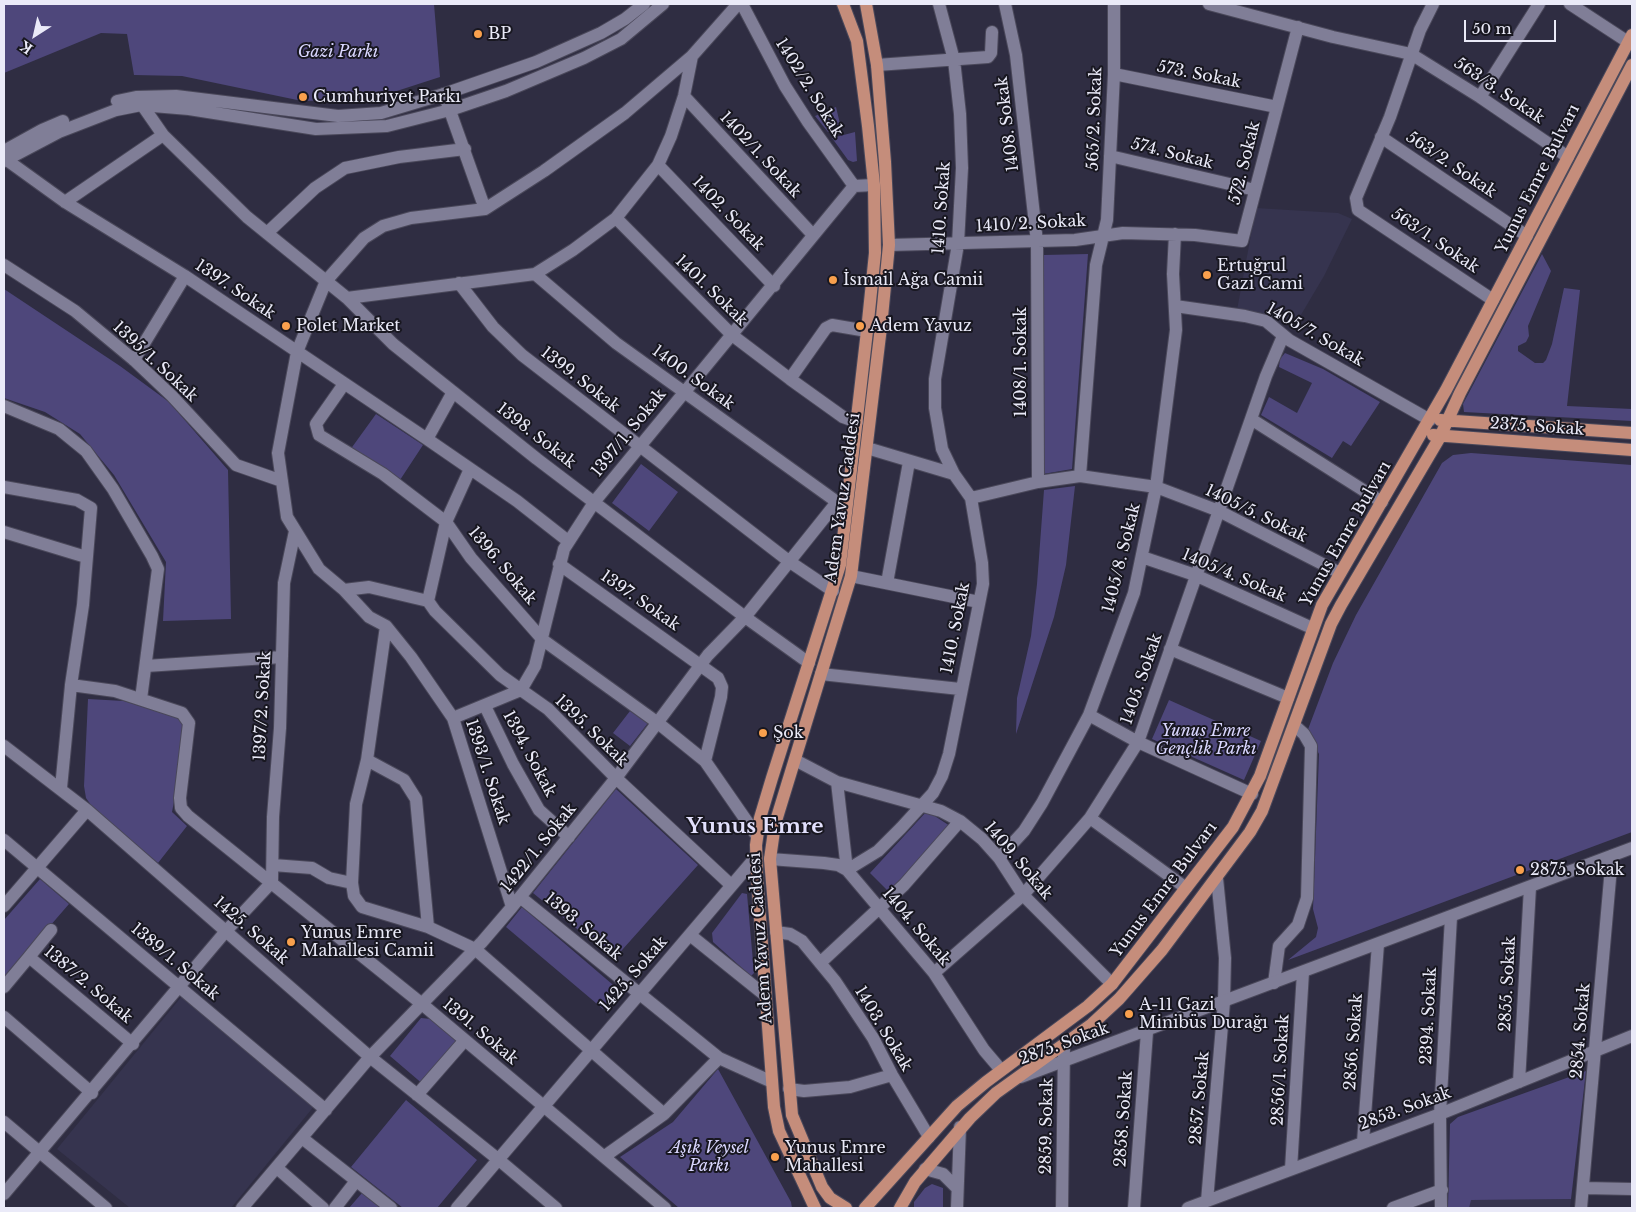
<!DOCTYPE html>
<meta charset="utf-8">
<style>
body{margin:0}
#map{position:relative;width:1636px;height:1212px;overflow:hidden;background:#2f2d42;font-family:"Libre Baskerville",serif}
canvas{display:block}
.frame{position:absolute;inset:0;border:5px solid #eaeaf8;pointer-events:none}
.north{position:absolute;left:10px;top:10px;width:50px;height:50px;-webkit-text-stroke:4px #181720;paint-order:stroke;rotate:215deg;font-size:14px;font-weight:700;line-height:20px;text-align:center;color:#eaeaf8}
.north::after{content:'';display:block;margin:auto;width:18px;height:22px;background:#eaeaf8;clip-path:polygon(50% 0,100% 100%,50% 72%,0 100%)}
.scale{position:absolute;left:1464px;top:20px;width:92px;height:22px;box-sizing:border-box;border:2px solid #eaeaf8;border-top:0;padding-left:6px;font-size:15px;line-height:18px;white-space:nowrap;color:#eaeaf8;-webkit-text-stroke:4px #181720;paint-order:stroke}
</style>
<div id="map">
<canvas width="1636" height="1212"></canvas>
<div class="frame"></div>
<div class="north">K</div>
<div class="scale">50 m</div>
</div>
<script>
const c = document.querySelector('canvas').getContext('2d');
c.lineJoin = 'round';
function fill(path, color) {
  c.fillStyle = color;
  c.fill(path, 'evenodd');
}
function shape(rows) {
  const path = new Path2D();
  for (const r of rows) {
    path.moveTo(r[0], r[1]);
    for (let i = 2; i < r.length; i += 2) path.lineTo(r[i], r[i + 1]);
  }
  return path;
}
function trace(path, color, width, dash) {
  c.strokeStyle = color;
  c.lineWidth = width;
  c.lineCap = dash ? 'butt' : 'round';
  c.setLineDash(dash || []);
  c.stroke(path);
}
function label(font, color, halo, rows, align = 'center') {
  c.font = font + ' "Libre Baskerville",serif';
  c.lineWidth = 4;
  c.setLineDash([]);
  c.textBaseline = 'middle';
  c.strokeStyle = halo;
  c.fillStyle = color;
  for (const [text, x, y, turn = 0] of rows) {
    c.save();
    c.translate(x, y);
    c.rotate((+turn || 0) * Math.PI / 180);
    c.textAlign = isNaN(turn) ? turn : align;
    if (halo) c.strokeText(text, 0, 0);
    c.fillText(text, 0, 0);
    c.restore();
  }
}
fill(shape([
 [1256,208,1338,213,1352,219,1324,276,1295,325,1281,318,1237,310],
 [182,996,315,1105,231,1208,130,1208,57,1149],
 [1571,1199,1570,1208,1448,1208,1448,1200]
]), '#36344f');
fill(shape([
 [4,4,434,4,440,77,372,99,302,101,182,76,134,75,127,34,101,33,4,73],
 [836,107,841,128,828,132,815,116],
 [855,132,857,161,853,162,848,160,832,138],
 [1088,254,1072,469,1043,474,1044,255],
 [1542,254,1551,271,1528,326,1529,336,1526,342,1518,346,1518,351,1535,363,1543,363,1546,360,1552,344,1564,288,1580,290,1567,406,1632,409,1632,421,1464,412,1463,404],
 [4,289,120,366,169,402,228,470,231,619,163,621,166,562,114,475,80,434,45,412,4,398],
 [1285,353,1323,369,1380,402,1351,446,1343,441,1332,458,1261,415,1269,397,1297,413,1312,383,1279,367,1280,359],
 [376,414,423,445,398,483,350,450],
 [1471,453,1632,465,1632,832,1288,960,1316,937,1318,928,1313,909,1319,754,1307,732,1333,663,1356,615,1442,463,1453,455],
 [641,464,678,492,649,531,612,503],
 [1075,486,1066,565,1054,617,1016,734,1017,698,1031,636,1037,584,1044,490],
 [88,699,124,701,184,720,182,759,172,812,187,826,158,863,93,808,86,798,84,786],
 [1169,700,1261,741,1244,780,1152,739],
 [630,711,648,723,630,746,613,733],
 [616,789,698,865,614,959,533,893],
 [927,811,950,826,889,892,870,873],
 [40,879,69,904,4,979,4,920],
 [742,893,747,894,754,973,751,976,713,942,712,933],
 [522,907,619,990,603,1009,506,927],
 [421,1018,431,1019,460,1043,424,1085,390,1056],
 [718,1069,791,1202,792,1208,679,1208,620,1157,673,1122],
 [1586,1071,1571,1199,1471,1200,1469,1208,1448,1208,1450,1124,1458,1117],
 [406,1100,477,1160,437,1208,403,1208,351,1167],
 [932,1184,943,1188,943,1208,914,1208,914,1202,925,1188],
 [362,1193,381,1208,349,1208]
]), '#4e477b');
const street = shape([
 [742,4,785,86,808,122,854,186],
 [1005,4,1016,55,1037,242,1038,482],
 [1209,4,1333,37,1411,54,1480,97,1568,157],
 [1433,4,1420,30,1390,117,1356,198,1358,210,1493,300],
 [1570,4,1628,42],
 [877,65,988,57,991,53,992,32],
 [1114,74,1277,107],
 [444,94,485,209],
 [684,96,813,235],
 [1480,97,1539,4],
 [138,99,163,135,247,217,347,298,535,274,573,250,616,218,658,165,671,136,684,96,692,56,738,4],
 [1381,137,1527,236],
 [1110,156,1255,190],
 [4,158,65,202,185,276,427,439,517,501,568,541],
 [658,165,774,286],
 [65,202,163,135],
 [616,218,732,335,790,379],
 [267,233,315,188,345,168,399,157,465,149],
 [889,245,1075,240,1123,233,1195,235,1242,241,1298,27],
 [4,265,75,311,134,360,172,396,236,465,282,481],
 [535,274,616,343,837,502],
 [459,283,493,327,522,355,790,562,833,591],
 [347,298,393,344,537,459,745,617,809,663],
 [1175,306,1245,316,1266,321,1289,340,1430,420],
 [134,360,185,276],
 [344,384,316,424,319,435,383,474,446,522,471,558,543,640,658,723,705,761],
 [4,406,59,429,86,451,113,489,152,556,158,569,141,699],
 [1251,419,1382,502],
 [857,422,843,417,790,379,826,328,832,325,867,331],
 [427,439,453,392],
 [867,448,954,474],
 [1080,476,1096,265,1107,220,1114,74,1114,4],
 [4,487,77,500,91,508,83,605,71,685,61,788],
 [971,498,1038,482,1080,476,1156,487,1219,511,1340,573],
 [4,532,86,557],
 [1142,557,1195,575,1312,628],
 [559,564,718,678,722,687,721,697,705,761,757,836],
 [851,576,979,602],
 [887,583,909,462],
 [344,590,369,587,428,601,446,522,470,469],
 [428,601,435,611,500,675,548,709,616,778,731,885],
 [386,626,367,760,356,804,352,883,354,896,362,907,428,927,475,949,664,1114],
 [1170,649,1288,698],
 [146,666,282,657],
 [821,674,960,689],
 [71,685,115,691,182,713,189,723,180,798,181,808,188,816,422,1004,665,1208],
 [485,706,513,764,539,810,569,837],
 [1089,715,1138,742,1252,794],
 [453,718,521,690,535,666,564,549,595,501,854,186,874,185],
 [4,746,87,810,370,1057,499,1160,556,1208],
 [367,760,404,780,416,799,428,927],
 [795,760,837,782,941,811,960,821,982,839,999,858,1023,895,1112,984],
 [837,782,847,870,878,851,901,828,933,793,942,776,949,754,983,584,982,563,971,498,954,474,942,449,935,408,935,379,958,244,962,168,960,114,954,60,939,4],
 [1090,818,1186,888],
 [4,840,326,1110],
 [999,858,1024,831,1042,803,1089,715,1134,593,1156,487,1176,330,1173,274,1175,234],
 [770,859,824,863,838,865,847,870,934,973,984,1050,1001,1070],
 [273,865,312,868,329,878,352,883],
 [272,882,273,817,280,728,284,583,295,531],
 [520,897,719,1058,770,1081],
 [4,906,87,810],
 [512,907,453,718,411,657,386,626,369,617,344,590,319,569,287,517,278,453,297,352,326,281,364,238,383,226,411,218,485,209,544,171,625,113,692,56],
 [776,932,790,934,802,941,835,981,873,1038,892,1075,929,1137],
 [690,935,766,996],
 [29,957,51,930],
 [820,963,904,885,960,821],
 [934,973,1023,895,1090,818,1138,742,1266,376,1283,336],
 [1274,983,1279,946,1298,925,1307,898,1311,746,1304,734,1295,726],
 [4,987,29,957,133,1044],
 [4,1017,92,1093],
 [1519,1082,1530,887],
 [789,1089,804,1091,850,1087,892,1075],
 [417,1095,465,1040],
 [4,1122,106,1208],
 [302,1138,391,1208],
 [1363,1142,1378,944],
 [605,1156,664,1114,719,1058],
 [277,1168,323,1208],
 [925,1169,943,1174,957,1188],
 [1291,1169,1303,972],
 [1584,1188,1632,1189],
 [4,1194,226,931,272,882],
 [1207,1201,1224,1002,1225,958,1217,878],
 [242,1208,370,1057,482,942,512,907,616,778,708,655,745,617,837,502],
 [335,1208,356,1181],
 [457,1208,756,857],
 [957,1208,960,1127],
 [1062,1208,1064,1045],
 [1188,1208,1440,1114,1632,1036],
 [1393,1208,1442,1190],
 [1441,1208,1440,1114,1451,917],
 [1581,1208,1612,856]
]);
const secondary = shape([
 [117,101,136,97,176,96,338,116,381,113,444,94,536,62,601,33,625,19,644,4],
 [4,151,42,130,63,121],
 [4,161,59,132,116,110,141,105,189,109,316,129,387,126,450,110,506,91,584,58,621,39,663,4],
 [1021,1077,1632,848],
 [1134,1208,1147,1032]
]);
const primary = shape([
 [1440,420,1632,433],
 [1433,435,1632,450],
 [815,1208,779,1131,774,1107,757,877,756,845,760,818,772,778,840,565,867,331,875,253,874,185,868,126,857,41,843,4],
 [846,1208,830,1198,822,1187,792,1115,770,859,775,824,851,576,881,327,889,245,885,162,877,65,866,4],
 [865,1208,957,1106,986,1082,1088,1006,1112,984,1233,827,1260,776,1322,605,1446,390,1632,35],
 [900,1208,915,1182,970,1118,996,1093,1092,1024,1119,999,1162,950,1250,832,1262,811,1331,624,1341,605,1440,437,1460,393,1632,65]
]);
trace(street, '#4a485a', 14);
trace(secondary, '#4a485a', 14);
trace(primary, '#4a485a', 14);
trace(street, '#807e97', 12);
trace(secondary, '#807e97', 12);
trace(primary, '#c58d7b', 12);
for (const [x, y, r, color] of [
 [478,34,5,"#f9a04d"],
 [303,97,5,"#f9a04d"],
 [1207,275,5,"#f9a04d"],
 [833,280,5,"#f9a04d"],
 [286,326,5,"#f9a04d"],
 [860,326,5,"#f9a04d"],
 [763,733,5,"#f9a04d"],
 [1520,870,5,"#f9a04d"],
 [291,942,5,"#f9a04d"],
 [1129,1014,5,"#f9a04d"],
 [775,1157,5,"#f9a04d"]
]) {
  const dot = new Path2D();
  dot.arc(x, y, r, 0, 2 * Math.PI);
  c.fillStyle = color;
  c.fill(dot);
  trace(dot, '#181720', 2);
}
label('16px', '#eaeaf8', '#181720', [
 ["BP",488,34],
 ["Cumhuriyet Parkı",313,97],
 ["Ertuğrul",1217,266],
 ["Gazi Cami",1217,284],
 ["İsmail Ağa Camii",843,280],
 ["Polet Market",296,326],
 ["Adem Yavuz",870,326],
 ["Şok",773,733],
 ["2875. Sokak",1530,870],
 ["Yunus Emre",301,933],
 ["Mahallesi Camii",301,951],
 ["A-11 Gazi",1139,1005],
 ["Minibüs Durağı",1139,1023],
 ["Yunus Emre",785,1148],
 ["Mahallesi",785,1166]
], 'left');
label('italic 16px', '#dad7ff', '#181720', [
 ["Gazi Parkı",338,52],
 ["Yunus Emre",1206,731],
 ["Gençlik Parkı",1206,749],
 ["Aşık Veysel",709,1148],
 ["Parkı",709,1166]
]);
label('16px', '#eaeaf8', '#181720', [
 ["573. Sokak",1199,75,11],
 ["1402/2. Sokak",809,88,58],
 ["563/3. Sokak",1499,91,34],
 ["565/2. Sokak",1095,119,-88],
 ["1408. Sokak",1008,124,-97],
 ["574. Sokak",1172,154,14],
 ["1402/1. Sokak",760,155,47],
 ["572. Sokak",1245,163,-76],
 ["563/2. Sokak",1451,165,34],
 ["Yunus Emre Bulvarı",1538,179,-63],
 ["1410. Sokak",942,208,-86],
 ["1402. Sokak",728,214,46],
 ["1410/2. Sokak",1031,224,-3],
 ["563/1. Sokak",1435,241,34],
 ["1397. Sokak",235,290,34],
 ["1401. Sokak",711,291,44],
 ["1405/7. Sokak",1315,335,30],
 ["1395/1. Sokak",155,362,43],
 ["1408/1. Sokak",1021,362,-90],
 ["1400. Sokak",693,378,36],
 ["1399. Sokak",580,380,38],
 ["2375. Sokak",1537,427,4],
 ["1397/1. Sokak",629,433,-51],
 ["1398. Sokak",536,436,38],
 ["Adem Yavuz Caddesi",843,498,-82],
 ["1405/5. Sokak",1256,514,26],
 ["Yunus Emre Bulvarı",1346,534,-60],
 ["1405/8. Sokak",1122,558,-76],
 ["1396. Sokak",502,566,50],
 ["1405/4. Sokak",1234,576,23],
 ["1397. Sokak",640,601,35],
 ["1410. Sokak",956,628,-79],
 ["1405. Sokak",1142,679,-71],
 ["1397/2. Sokak",263,706,-87],
 ["1395. Sokak",591,731,44],
 ["1394. Sokak",529,754,62],
 ["1393/1. Sokak",487,772,72],
 ["1422/1. Sokak",539,848,-51],
 ["1409. Sokak",1018,861,50],
 ["Yunus Emre Bulvarı",1164,890,-53],
 ["1393. Sokak",583,927,40],
 ["1404. Sokak",916,927,50],
 ["1425. Sokak",251,931,41],
 ["Adem Yavuz Caddesi",761,938,-94],
 ["1389/1. Sokak",175,962,40],
 ["1425. Sokak",634,974,-49],
 ["2855. Sokak",1508,984,-87],
 ["1387/2. Sokak",88,985,40],
 ["2394. Sokak",1429,1016,-87],
 ["1403. Sokak",883,1029,59],
 ["2854. Sokak",1581,1031,-85],
 ["1391. Sokak",480,1032,40],
 ["2856. Sokak",1354,1042,-86],
 ["2875. Sokak",1064,1044,-20],
 ["2856/1. Sokak",1281,1070,-87],
 ["2857. Sokak",1200,1098,-85],
 ["2853. Sokak",1405,1109,-20],
 ["2858. Sokak",1124,1119,-86],
 ["2859. Sokak",1047,1126,-89]
]);
label('bold 21px', '#e2e0fc', '#181720', [
 ["Yunus Emre",755,827]
]);
</script>
